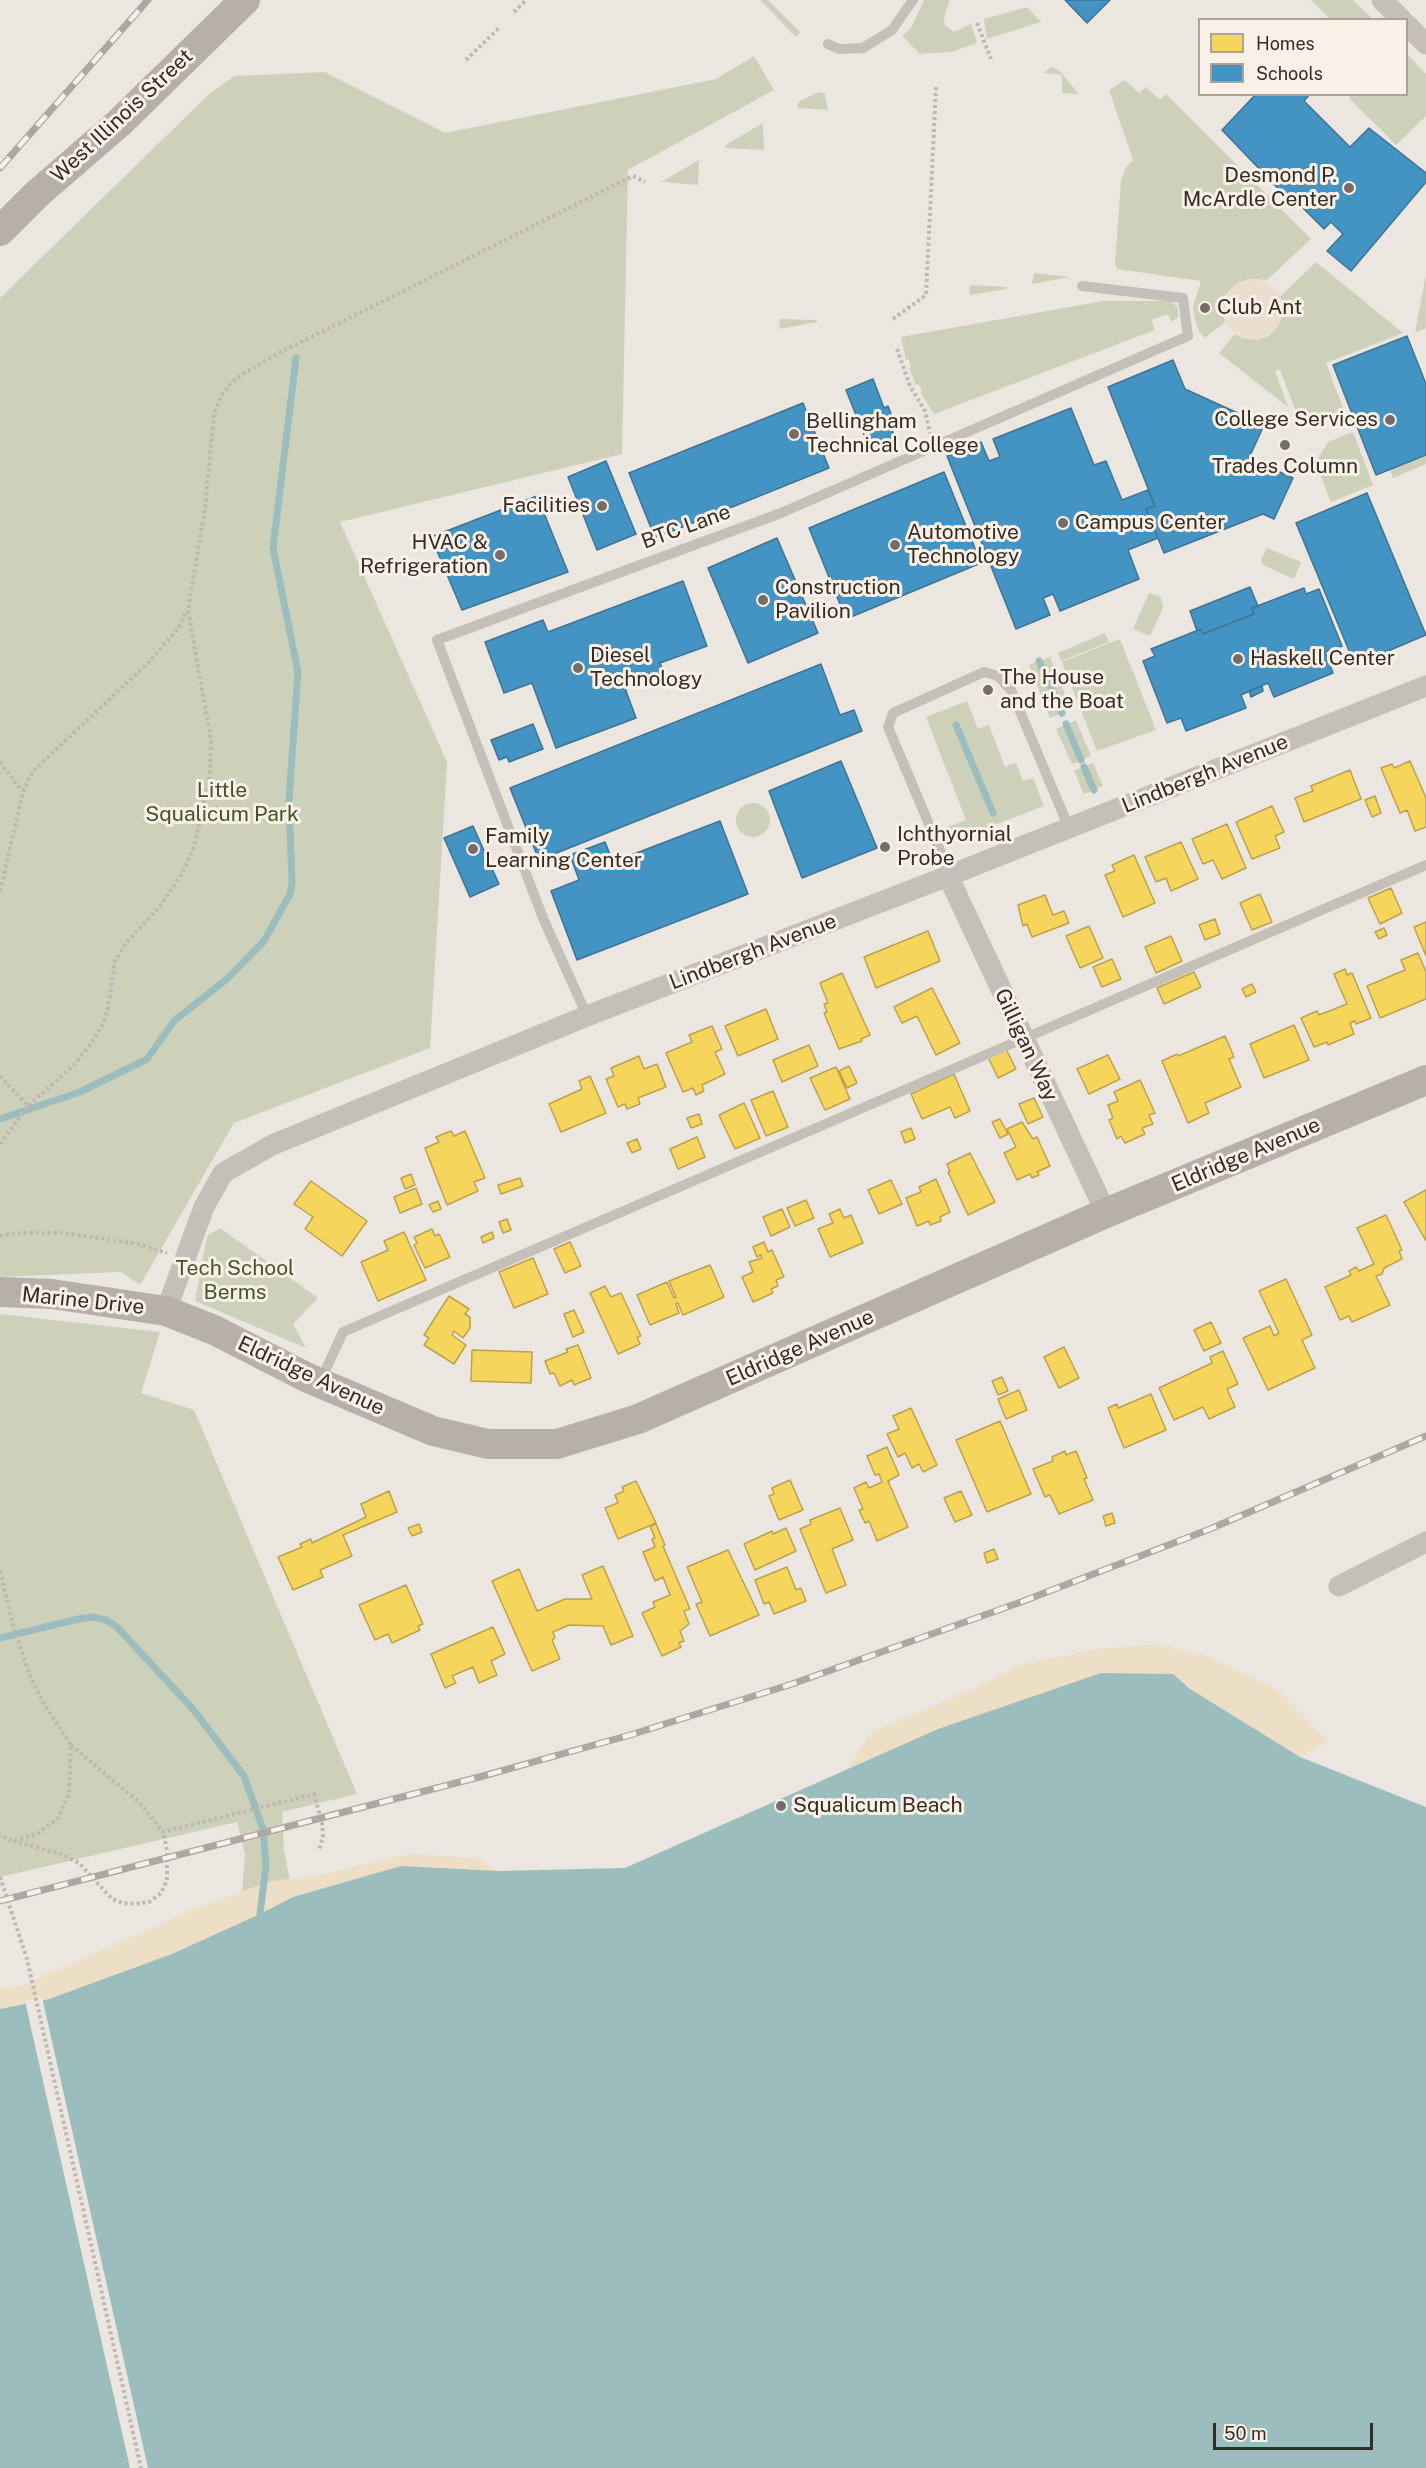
<!DOCTYPE html>
<style>
body{margin:0}
#map{position:relative;width:1426px;height:2468px;overflow:hidden;background:#ece6e0;font-family:"Public Sans",sans-serif}
canvas{display:block}
.legend{position:absolute;left:1198px;top:18px;width:210px;height:78px;box-sizing:border-box;background:#f9f1e7;border:2px solid #aba29a;margin:0;padding:8px 10px;list-style:none;font-size:18px;color:#362c27}
.legend li{display:flex;align-items:center;gap:12px;height:30px}
.legend b{width:30px;border:2px solid #aba29a}
.scale{position:absolute;left:1213px;top:2423px;width:160px;height:27px;box-sizing:border-box;border:3px solid #362c27;border-top:0;padding-left:8px;font-size:18px;line-height:21px;white-space:nowrap;color:#362c27;-webkit-text-stroke:4px #f9f1e7;paint-order:stroke}
</style>
<div id="map">
<canvas width="1426" height="2468"></canvas>
<ul class="legend">
<li><b style="height:16px;background:#f6d55c"></b>Homes</li>
<li><b style="height:16px;background:#4393c3"></b>Schools</li>
</ul>
<div class="scale">50 m</div>
</div>
<script>
const c = document.querySelector('canvas').getContext('2d');
c.lineJoin = 'round';
function fill(path, color) {
  c.fillStyle = color;
  c.fill(path, 'evenodd');
}
function shape(rows) {
  const path = new Path2D();
  for (const r of rows) {
    if (r.length === 3) {
      path.moveTo(r[0] + r[2], r[1]);
      path.arc(r[0], r[1], r[2], 0, 2 * Math.PI);
      continue;
    }
    path.moveTo(r[0], r[1]);
    for (let i = 2; i < r.length; i += 2) path.lineTo(r[i], r[i + 1]);
  }
  return path;
}
function trace(path, color, width, dash) {
  c.strokeStyle = color;
  c.lineWidth = width;
  c.lineCap = dash ? 'butt' : 'round';
  c.setLineDash(dash || []);
  c.stroke(path);
}
function label(font, color, halo, rows, align = 'center') {
  c.font = font + ' "Public Sans",sans-serif';
  c.lineWidth = 6;
  c.setLineDash([]);
  c.textBaseline = 'middle';
  c.strokeStyle = halo;
  c.fillStyle = color;
  for (const [text, x, y, turn = 0] of rows) {
    c.save();
    c.translate(x, y);
    c.rotate((+turn || 0) * Math.PI / 180);
    c.textAlign = isNaN(turn) ? turn : align;
    if (halo) c.strokeText(text, 0, 0);
    c.fillText(text, 0, 0);
    c.restore();
  }
}
fill(shape([
 [760,0,768,0,800,32,796,37],
 [924,0,950,0,944,17,945,25,954,32,971,24,977,43,951,52,920,54,902,36,911,28],
 [1311,0,1353,0,1373,19,1330,19],
 [1027,7,1041,22,987,39,984,19],
 [1407,54,1426,74,1426,116,1396,145,1349,98,1352,95,1406,94],
 [754,56,774,90,628,170,622,454,340,522,447,762,430,1048,234,1123,140,1285,121,1272,0,1277,0,298,208,95,235,76,325,72,445,133,716,79],
 [1051,67,1059,70,1079,94,1062,93,1062,75,1044,73],
 [1125,80,1139,93,1146,87,1160,100,1166,94,1311,239,1267,280,1250,279,1226,294,1222,305,1225,322,1205,338,1199,331,1195,320,1193,307,1201,281,1117,269,1115,264,1121,181,1126,167,1133,160,1109,90],
 [819,92,825,94,828,110,799,108,797,105,800,101],
 [763,123,764,150,725,148,727,144],
 [699,160,698,185,661,182,663,181],
 [1316,262,1403,333,1326,363,1345,413,1319,421,1305,419,1297,414,1280,370,1275,371,1288,407,1219,353,1235,334,1242,338,1257,340,1268,336,1276,329,1281,320,1280,297],
 [1034,273,1070,277,1032,284],
 [1426,274,1426,328,1415,333],
 [970,285,1007,287,1007,289,969,295],
 [1103,301,1171,301,1178,308,1178,317,1171,322,1168,314,1151,320,1155,330,934,414,920,392,922,390,918,384,916,385,909,368,911,367,909,359,906,360,901,337],
 [780,319,817,320,817,322,779,329],
 [1353,432,1373,485,1331,502,1316,464,1317,460,1328,442],
 [1426,455,1426,464,1393,478,1390,470],
 [1267,548,1301,562,1294,579,1263,565,1261,560],
 [1149,593,1161,597,1163,608,1150,636,1133,629],
 [1105,633,1109,642,1061,661,1058,653],
 [1120,639,1156,730,1097,751,1062,662],
 [1050,657,1071,709,1050,718,1029,665],
 [967,701,978,729,989,725,1005,767,1016,763,1023,781,1033,778,1044,806,951,842,945,828,966,820,926,717],
 [1076,720,1091,756,1072,764,1056,729],
 [1093,763,1103,786,1084,794,1074,771],
 [753,820,17],
 [220,1228,318,1298,293,1324,306,1348,195,1301,207,1236],
 [0,1314,160,1332,141,1393,194,1410,357,1794,282,1812,284,1850,293,1897,241,1906,245,1854,237,1822,0,1877]
]), '#cdd1ba');
fill(shape([
 [1160,1645,1209,1657,1278,1690,1328,1741,1300,1757,618,1886,0,2030,0,1989,21,1986,199,1907,271,1881,317,1876,408,1854,476,1858,498,1871,625,1868,846,1770,871,1732,971,1690,1022,1664,1104,1648]
]), '#eddfc6');
fill(shape([
 [1253,309,30]
]), '#ebdecf');
fill(shape([
 [1101,1673,1173,1674,1190,1689,1300,1757,1426,1807,1426,2468,0,2468,0,2009,49,1999,172,1954,260,1914,293,1897,401,1866,498,1871,625,1868,938,1729]
]), '#9cbdbe');
fill(shape([
 [42,1997,148,2468,130,2468,25,2001]
]), '#ece6e0');
const homes = shape([
 [1410,761,1426,798,1426,827,1415,831,1407,810,1400,813,1381,768,1392,764,1394,768,1410,761],
 [1350,770,1361,799,1304,822,1295,798,1313,791,1311,786,1350,770],
 [1375,796,1381,813,1372,817,1365,800,1375,796],
 [1272,806,1284,832,1275,836,1280,848,1252,859,1236,822,1272,806],
 [1227,824,1246,868,1222,879,1213,860,1203,864,1192,839,1227,824],
 [1181,842,1198,879,1171,891,1166,878,1156,882,1145,857,1181,842],
 [1134,855,1155,903,1123,917,1105,875,1115,871,1112,865,1134,855],
 [1391,888,1402,913,1380,924,1368,898,1391,888],
 [1260,894,1272,922,1252,930,1240,903,1260,894],
 [1045,895,1053,915,1064,911,1069,923,1032,937,1027,924,1023,926,1018,905,1045,895],
 [1215,919,1220,934,1205,940,1199,925,1215,919],
 [1426,922,1426,956,1414,927,1426,922],
 [1089,926,1103,958,1080,968,1066,936,1089,926],
 [1384,928,1387,935,1379,939,1375,932,1384,928],
 [928,931,940,961,876,988,864,957,928,931],
 [1171,936,1182,961,1156,973,1145,947,1171,936],
 [1418,953,1426,972,1426,999,1380,1018,1367,986,1405,970,1401,960,1418,953],
 [1112,959,1121,979,1102,987,1093,967,1112,959],
 [1345,969,1347,975,1352,973,1371,1018,1356,1024,1355,1021,1350,1023,1354,1034,1328,1045,1327,1042,1314,1047,1301,1018,1317,1011,1319,1015,1347,1004,1334,974,1345,969],
 [1194,972,1201,987,1164,1004,1157,988,1194,972],
 [842,973,870,1035,861,1039,862,1041,839,1049,824,1013,827,1012,824,1004,828,1003,820,983,842,973],
 [1252,984,1256,992,1246,997,1242,989,1252,984],
 [932,988,960,1043,936,1055,917,1016,902,1023,894,1007,932,988],
 [766,1009,778,1039,738,1056,725,1026,766,1009],
 [1294,1025,1309,1060,1264,1078,1250,1044,1294,1025],
 [712,1026,722,1049,715,1052,725,1074,702,1085,704,1091,696,1095,693,1088,683,1092,666,1053,692,1042,689,1035,712,1026],
 [1225,1036,1234,1057,1229,1059,1241,1087,1205,1103,1209,1113,1188,1123,1162,1061,1177,1054,1178,1056,1225,1036],
 [809,1045,818,1066,782,1082,773,1060,809,1045],
 [1006,1049,1016,1069,998,1078,988,1057,1006,1049],
 [1108,1055,1120,1079,1089,1094,1077,1069,1108,1055],
 [639,1056,644,1069,657,1064,666,1087,638,1098,640,1104,627,1109,625,1104,618,1107,606,1079,614,1076,611,1068,639,1056],
 [849,1066,857,1083,847,1088,839,1071,849,1066],
 [836,1067,850,1099,825,1110,810,1078,836,1067],
 [954,1074,970,1111,955,1118,950,1107,922,1119,911,1094,954,1074],
 [590,1076,606,1113,561,1132,549,1104,582,1089,579,1081,590,1076],
 [1140,1080,1155,1113,1149,1115,1153,1124,1142,1128,1145,1134,1125,1143,1121,1136,1117,1139,1109,1120,1113,1118,1108,1105,1118,1101,1114,1092,1140,1080],
 [773,1091,788,1127,766,1136,751,1100,773,1091],
 [1034,1098,1043,1117,1028,1124,1019,1104,1034,1098],
 [744,1103,760,1138,735,1149,719,1115,744,1103],
 [699,1114,702,1124,691,1128,687,1118,699,1114],
 [1000,1119,1008,1134,1000,1138,992,1122,1000,1119],
 [1022,1122,1033,1139,1037,1137,1050,1166,1037,1172,1039,1175,1032,1178,1030,1174,1017,1180,1004,1153,1016,1147,1007,1129,1022,1122],
 [911,1128,915,1139,905,1143,901,1132,911,1128],
 [451,1131,454,1136,465,1131,485,1178,474,1182,478,1191,447,1205,425,1148,439,1142,436,1137,451,1131],
 [697,1137,705,1157,678,1169,670,1149,697,1137],
 [637,1139,641,1149,632,1153,627,1143,637,1139],
 [970,1153,995,1202,968,1215,948,1172,950,1171,947,1164,970,1153],
 [411,1174,415,1185,405,1189,401,1178,411,1174],
 [520,1178,523,1186,501,1194,498,1185,520,1178],
 [936,1179,950,1212,940,1217,941,1221,930,1225,929,1221,917,1226,906,1198,921,1192,919,1187,936,1179],
 [891,1180,902,1204,879,1214,868,1190,891,1180],
 [311,1181,367,1221,342,1256,305,1229,313,1217,294,1204,311,1181],
 [416,1188,422,1204,400,1213,394,1197,416,1188],
 [1426,1190,1426,1241,1404,1202,1426,1190],
 [806,1200,814,1218,795,1226,787,1208,806,1200],
 [438,1201,441,1209,433,1212,429,1205,438,1201],
 [782,1209,790,1227,771,1236,763,1217,782,1209],
 [840,1209,844,1218,851,1215,863,1243,830,1257,818,1229,833,1223,829,1214,840,1209],
 [1386,1215,1402,1250,1399,1251,1402,1259,1384,1268,1382,1274,1376,1276,1390,1305,1352,1322,1349,1316,1340,1320,1325,1287,1351,1275,1349,1271,1356,1267,1359,1271,1374,1264,1357,1228,1386,1215],
 [507,1219,511,1230,503,1233,499,1222,507,1219],
 [432,1229,435,1236,439,1234,450,1257,425,1268,414,1245,417,1243,414,1237,432,1229],
 [404,1232,426,1280,378,1301,361,1262,388,1250,384,1241,404,1232],
 [492,1232,494,1238,483,1243,481,1237,492,1232],
 [570,1242,581,1266,565,1273,554,1249,570,1242],
 [764,1242,768,1252,772,1250,784,1277,776,1280,778,1286,771,1289,773,1293,753,1302,742,1277,753,1272,749,1262,762,1258,761,1255,757,1257,753,1247,764,1242],
 [533,1258,548,1294,514,1308,499,1272,533,1258],
 [710,1265,724,1297,683,1315,678,1303,676,1304,679,1313,650,1325,637,1295,667,1282,674,1298,676,1297,669,1281,710,1265],
 [1286,1279,1312,1335,1302,1340,1315,1368,1268,1390,1243,1338,1270,1326,1274,1336,1279,1333,1259,1291,1286,1279],
 [605,1286,611,1297,621,1293,641,1336,637,1337,640,1344,618,1354,590,1293,605,1286],
 [449,1296,469,1309,465,1314,470,1317,470,1328,463,1338,454,1331,452,1335,466,1345,454,1364,424,1345,429,1338,424,1335,449,1296],
 [574,1310,584,1332,573,1337,564,1314,574,1310],
 [1211,1322,1221,1343,1204,1351,1194,1330,1211,1322],
 [578,1345,591,1378,574,1385,572,1380,560,1386,554,1373,550,1374,545,1361,568,1352,566,1349,578,1345],
 [1064,1347,1079,1378,1059,1388,1044,1357,1064,1347],
 [472,1350,532,1352,531,1383,471,1381,472,1350],
 [1223,1351,1238,1384,1227,1389,1235,1407,1209,1419,1203,1407,1174,1420,1159,1388,1212,1363,1210,1357,1223,1351],
 [1002,1377,1008,1391,998,1395,992,1381,1002,1377],
 [1019,1390,1027,1410,1006,1419,998,1399,1019,1390],
 [1151,1394,1166,1430,1124,1448,1108,1408,1117,1404,1118,1408,1151,1394],
 [911,1408,937,1465,923,1472,919,1464,912,1468,905,1453,898,1457,887,1434,899,1429,893,1416,911,1408],
 [1000,1421,1031,1494,987,1512,956,1440,1000,1421],
 [887,1447,899,1475,888,1481,908,1527,877,1541,869,1521,865,1523,859,1510,863,1509,854,1488,866,1482,869,1488,882,1482,879,1474,875,1475,867,1456,887,1447],
 [1065,1451,1066,1455,1076,1451,1087,1478,1084,1479,1093,1500,1059,1514,1050,1495,1045,1497,1033,1469,1053,1461,1052,1457,1065,1451],
 [790,1480,803,1510,779,1520,769,1496,774,1494,772,1488,790,1480],
 [636,1481,656,1523,618,1539,605,1508,618,1503,615,1495,624,1491,622,1487,636,1481],
 [389,1491,397,1512,343,1535,352,1556,320,1570,323,1577,293,1590,278,1557,302,1547,300,1544,311,1539,312,1543,366,1517,361,1504,389,1491],
 [961,1491,972,1515,955,1522,944,1498,961,1491],
 [840,1508,853,1540,832,1549,846,1585,826,1593,800,1529,811,1524,810,1520,840,1508],
 [1112,1513,1115,1523,1106,1526,1103,1516,1112,1513],
 [419,1524,422,1532,412,1536,408,1528,419,1524],
 [656,1524,665,1545,663,1546,690,1609,684,1611,689,1624,680,1631,684,1641,679,1643,681,1647,662,1656,642,1613,655,1607,653,1602,670,1595,663,1577,655,1581,643,1552,655,1547,652,1539,655,1538,650,1526,656,1524],
 [786,1528,796,1551,755,1570,744,1544,772,1531,773,1534,786,1528],
 [994,1549,998,1559,987,1563,984,1553,994,1549],
 [728,1550,759,1615,710,1636,696,1604,702,1602,687,1567,728,1550],
 [603,1566,633,1636,611,1645,603,1626,569,1625,553,1632,555,1638,552,1640,560,1659,532,1671,492,1581,519,1569,537,1611,565,1599,592,1599,582,1575,603,1566],
 [787,1567,796,1590,801,1588,806,1601,774,1614,769,1602,764,1604,755,1580,787,1567],
 [406,1585,423,1624,418,1626,420,1630,392,1643,388,1634,375,1640,359,1605,406,1585],
 [493,1627,505,1654,491,1661,497,1675,479,1683,473,1667,452,1676,456,1683,445,1688,431,1654,493,1627]
]);
fill(homes, '#f6d55c');
trace(homes, '#bca24c', 1.5);
const schools = shape([
 [1065,0,1110,0,1087,23,1065,0],
 [1256,94,1310,94,1304,101,1350,147,1369,128,1426,173,1426,182,1351,271,1327,251,1343,234,1331,222,1324,229,1303,208,1305,205,1295,195,1290,201,1222,130,1256,94],
 [1407,336,1426,384,1426,455,1376,475,1333,365,1407,336],
 [1173,360,1185,389,1264,425,1249,458,1293,478,1274,519,1263,514,1164,553,1146,509,1155,506,1108,387,1173,360],
 [873,379,884,408,888,406,893,419,888,421,896,439,870,450,846,390,873,379],
 [803,403,829,468,655,538,629,473,803,403],
 [1071,408,1094,465,1106,461,1122,500,1148,490,1155,506,1146,509,1158,538,1128,550,1139,579,1060,611,1053,594,1043,598,1050,615,1016,629,947,456,981,442,989,461,1000,457,993,439,1071,408],
 [606,461,636,534,597,550,568,477,606,461],
 [944,472,981,563,846,619,809,528,944,472],
 [1367,493,1426,635,1355,665,1296,523,1367,493],
 [537,496,568,572,462,610,431,537,537,496],
 [777,538,818,633,748,663,708,568,777,538],
 [683,581,707,646,660,663,664,673,641,682,638,674,622,680,636,718,556,748,532,683,504,693,485,642,543,620,548,632,683,581],
 [1250,587,1258,606,1252,608,1254,614,1203,634,1201,629,1197,631,1190,611,1250,587],
 [1304,588,1306,594,1319,589,1342,646,1325,652,1333,673,1274,697,1268,683,1241,695,1246,708,1186,731,1181,718,1167,723,1143,661,1155,656,1151,649,1201,629,1203,634,1254,614,1252,608,1304,588],
 [821,664,840,715,854,710,862,731,539,860,510,788,821,664],
 [1262,686,1263,691,1251,697,1249,691,1262,686],
 [533,724,543,749,509,762,507,757,499,760,491,740,533,724],
 [841,761,877,848,802,878,769,791,841,761],
 [720,821,748,894,577,960,551,891,579,880,570,855,605,842,613,862,720,821],
 [473,826,499,884,470,897,444,838,473,826]
]);
fill(schools, '#4393c3');
trace(schools, '#3f7494', 1.5);
trace(shape([
 [1039,661,1062,713],
 [1066,724,1081,760],
 [956,725,993,813],
 [1084,767,1094,790],
 [0,1119,80,1092,147,1059,174,1021,228,978,264,941,290,894,292,883,289,800,298,672,273,548,296,358],
 [0,1638,78,1619,93,1617,106,1620,117,1627,192,1708,244,1776,263,1829,266,1866,260,1914]
]), '#9cbdbe', 7);
trace(shape([
 [514,12,526,0],
 [977,23,991,59],
 [466,60,499,28],
 [893,319,926,295,936,87],
 [897,349,910,386,925,411,930,433],
 [0,762,22,791],
 [0,891,23,792,32,772,147,664,178,629,187,610],
 [0,1076,28,1106],
 [0,1144,28,1106,74,1065,90,1045,103,1024,108,1008,115,961,126,943,162,904,181,875,194,847,210,775,211,740,188,610,205,508,214,414,221,397,230,384,244,373,279,353,633,176,645,182],
 [0,1236,15,1233,65,1233,138,1244,167,1253],
 [0,1571,14,1629,30,1676,44,1704,71,1745,69,1793,58,1818,37,1834,12,1841,0,1835],
 [71,1745,141,1804,163,1832,314,1794,322,1823,323,1837,319,1850],
 [13,1841,61,1854,79,1863,112,1899,123,1903,135,1904,149,1902,161,1893,167,1880,167,1850,163,1832],
 [0,1877,27,1959,141,2468]
]), '#beb7b2', 4, [3, 3]);
trace(shape([
 [828,44,839,49,863,48,892,30,913,0],
 [948,876,942,855,888,727,893,713,984,672,998,676,1011,690,1069,828],
 [587,1016,543,918,437,640,781,513,1188,336,1183,298,1082,286],
 [321,1380,343,1332,1426,865]
]), '#c5bfb9', 10);
trace(shape([
 [1382,0,1402,20],
 [1406,24,1426,44],
 [948,876,1106,1213],
 [166,1311,204,1207,223,1173,272,1145,587,1016,948,876,1426,686],
 [1339,1586,1426,1542]
]), '#c5bfb9', 21);
trace(shape([
 [0,231,37,194,119,123,245,0],
 [0,1292,52,1294,166,1311,214,1330,308,1378,433,1431,488,1444,557,1444,638,1419,1106,1213,1426,1080]
]), '#b6afaa', 30);
const rail = shape([
 [0,168,148,0],
 [0,1901,483,1776,630,1735,792,1684,1021,1602,1210,1529,1426,1436]
]);
trace(rail, '#ada7a3', 7);
trace(rail, '#f9f1e7', 4.5, [14]);
for (const [x, y, r, color] of [
 [1349,188,6,"#766d68"],
 [1205,308,6,"#766d68"],
 [1390,420,6,"#766d68"],
 [794,434,6,"#766d68"],
 [1285,445,6,"#766d68"],
 [602,506,6,"#766d68"],
 [1063,523,6,"#766d68"],
 [895,545,6,"#766d68"],
 [500,555,6,"#766d68"],
 [763,600,6,"#766d68"],
 [1238,659,6,"#766d68"],
 [578,668,6,"#766d68"],
 [988,690,6,"#766d68"],
 [885,847,6,"#766d68"],
 [473,849,6,"#766d68"],
 [781,1806,6,"#766d68"]
]) {
  const dot = new Path2D();
  dot.arc(x, y, r, 0, 2 * Math.PI);
  c.fillStyle = color;
  c.fill(dot);
  trace(dot, '#f9f1e7', 2);
}
label('21px', '#362c27', '#f9f1e7', [
 ["West Illinois Street",122,116,-43],
 ["BTC Lane",686,527,-20],
 ["Lindbergh Avenue",1205,774,-22],
 ["Lindbergh Avenue",753,952,-21],
 ["Gilligan Way",1026,1045,65],
 ["Eldridge Avenue",1246,1155,-23],
 ["Marine Drive",83,1301,6],
 ["Eldridge Avenue",800,1348,-24],
 ["Eldridge Avenue",311,1376,25]
]);
label('21px', '#362c27', '#f9f1e7', [
 ["Desmond P.",1337,176,"right"],
 ["McArdle Center",1337,200,"right"],
 ["Club Ant",1217,308],
 ["College Services",1378,420,"right"],
 ["Bellingham",806,422],
 ["Technical College",806,446],
 ["Trades Column",1285,467,"center"],
 ["Facilities",590,506,"right"],
 ["Campus Center",1075,523],
 ["Automotive",907,533],
 ["Technology",907,557],
 ["HVAC &",488,543,"right"],
 ["Refrigeration",488,567,"right"],
 ["Construction",775,588],
 ["Pavilion",775,612],
 ["Diesel",590,656],
 ["Technology",590,680],
 ["Haskell Center",1250,659],
 ["The House",1000,678],
 ["and the Boat",1000,702],
 ["Ichthyornial",897,835],
 ["Probe",897,859],
 ["Family",485,837],
 ["Learning Center",485,861],
 ["Squalicum Beach",793,1806]
], 'left');
label('21px', '#45542b', '#f9f1e7', [
 ["Little",222,791],
 ["Squalicum Park",222,815],
 ["Tech School",235,1269],
 ["Berms",235,1293]
]);
</script>
